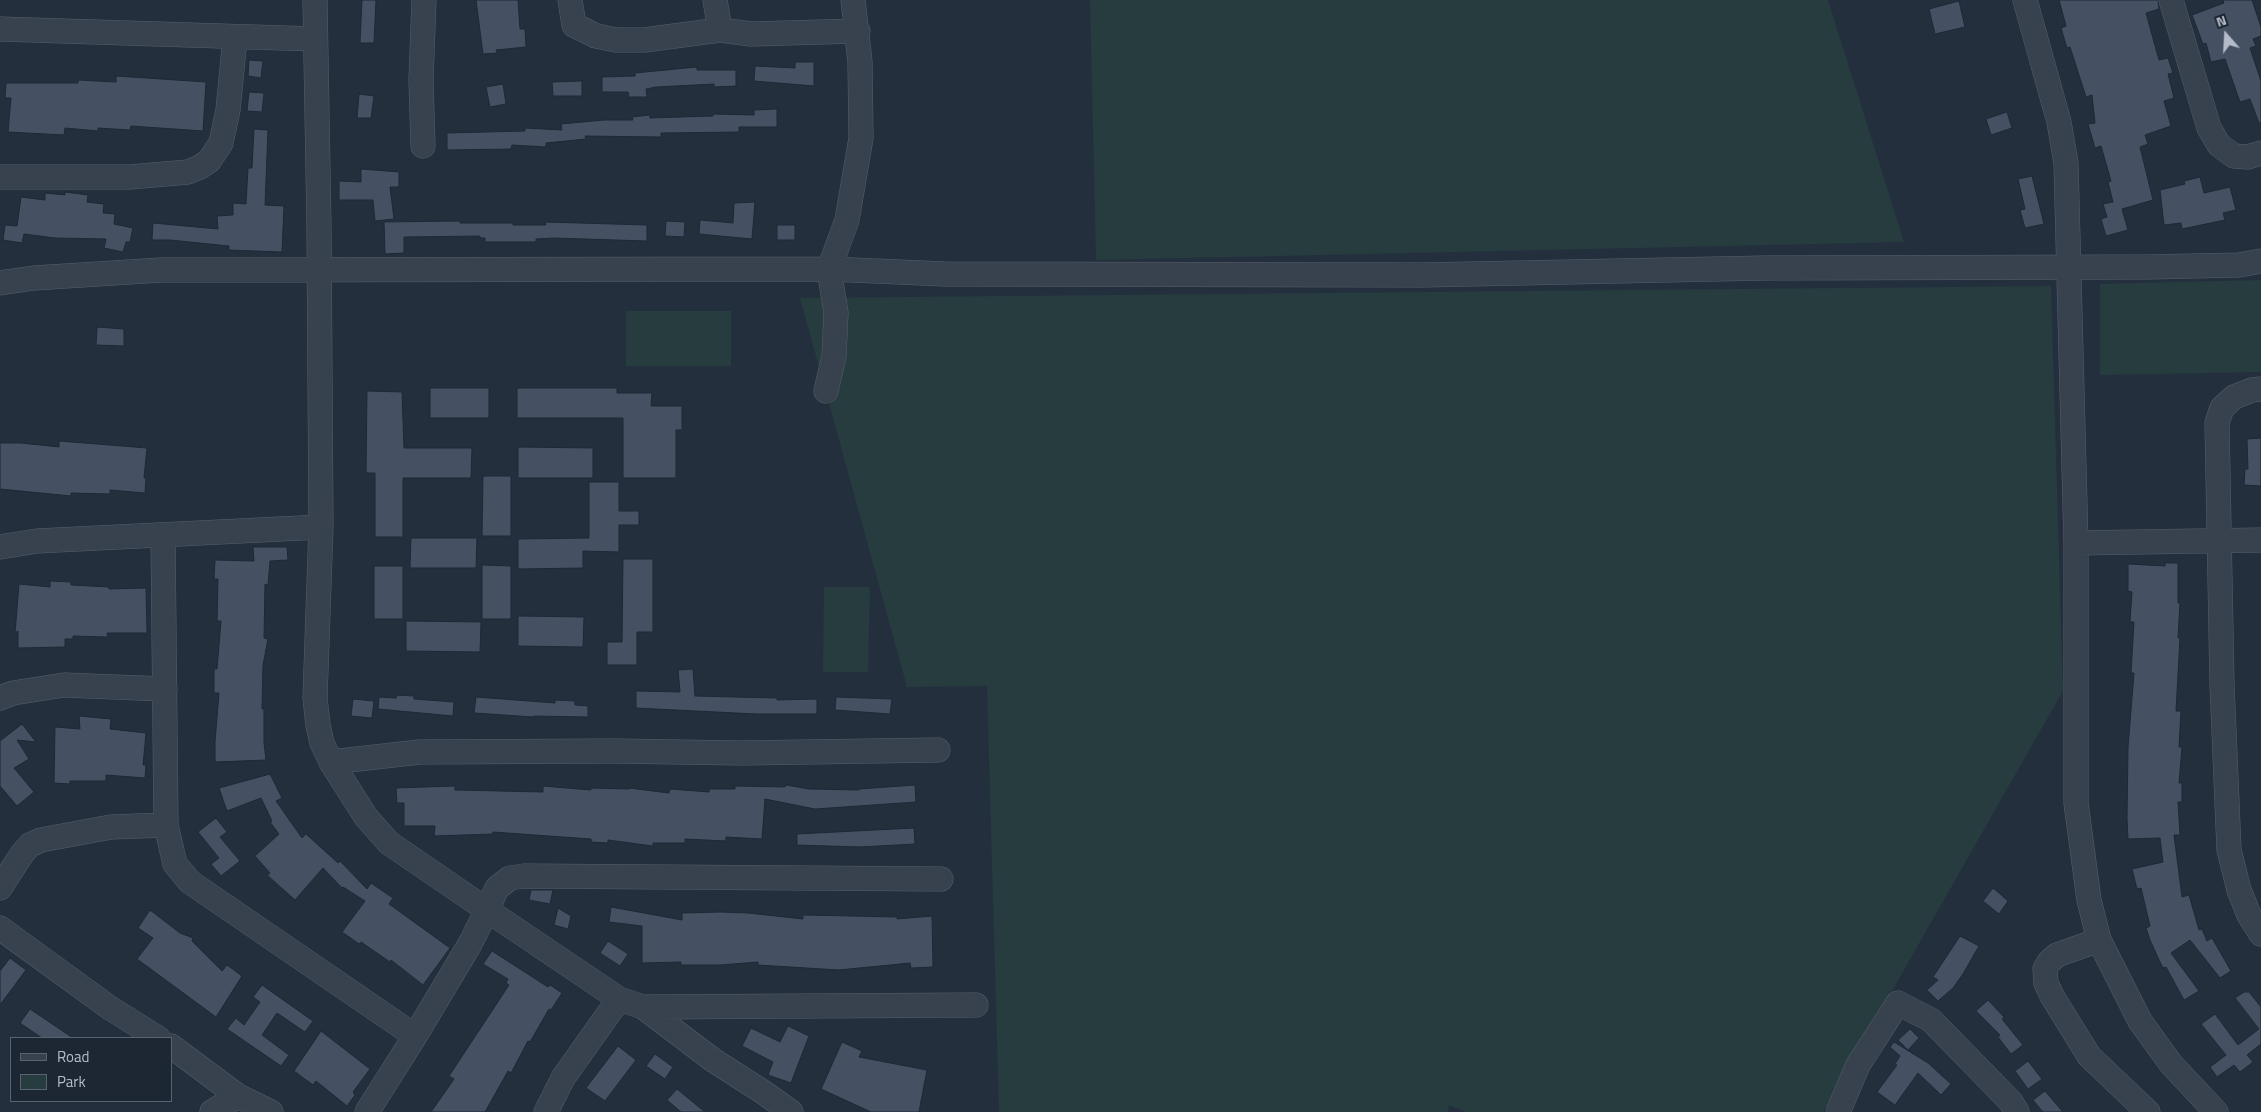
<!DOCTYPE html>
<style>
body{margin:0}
#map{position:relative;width:2261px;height:1112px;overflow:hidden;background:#242f3e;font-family:"Titillium Web",sans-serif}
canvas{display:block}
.legend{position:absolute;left:10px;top:1037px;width:162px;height:65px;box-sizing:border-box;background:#1d2633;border:1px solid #59626f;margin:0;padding:6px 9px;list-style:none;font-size:15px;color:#b4bcc9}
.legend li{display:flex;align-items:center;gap:10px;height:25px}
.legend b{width:25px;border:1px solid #59626f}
.north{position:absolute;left:2201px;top:10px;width:50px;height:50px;-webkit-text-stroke:4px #1d2633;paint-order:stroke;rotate:341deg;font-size:14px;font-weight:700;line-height:20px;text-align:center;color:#b4bcc9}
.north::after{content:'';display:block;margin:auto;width:18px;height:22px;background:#b4bcc9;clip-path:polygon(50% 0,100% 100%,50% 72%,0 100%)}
</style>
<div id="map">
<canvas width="2261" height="1112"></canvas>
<ul class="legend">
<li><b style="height:6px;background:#38414e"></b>Road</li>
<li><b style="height:14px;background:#263c3f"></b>Park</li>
</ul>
<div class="north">N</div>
</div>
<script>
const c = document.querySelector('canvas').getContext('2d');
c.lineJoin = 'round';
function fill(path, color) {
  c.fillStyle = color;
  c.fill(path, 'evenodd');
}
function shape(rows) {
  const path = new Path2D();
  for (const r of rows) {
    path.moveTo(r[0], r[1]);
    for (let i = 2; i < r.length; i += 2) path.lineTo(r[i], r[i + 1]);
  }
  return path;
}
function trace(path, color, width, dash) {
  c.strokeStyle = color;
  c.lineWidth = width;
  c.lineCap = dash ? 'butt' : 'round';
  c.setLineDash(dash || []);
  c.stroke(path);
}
fill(shape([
 [1090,0,1828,0,1904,242,1096,260],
 [2261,280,2261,372,2100,375,2100,284],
 [2051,286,2063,691,1823,1112,1466,1112,1449,1105,1448,1112,999,1112,987,686,907,687,800,298],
 [626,311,731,311,731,366,626,366],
 [824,587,870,587,868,672,823,672]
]), '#263c3f');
const building = shape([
 [362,0,376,0,374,43,360,43,362,0],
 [476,0,518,0,520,29,525,29,526,47,496,50,497,53,483,54,476,0],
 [2059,0,2158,0,2159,9,2146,13,2159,60,2168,58,2173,73,2168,74,2174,98,2164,101,2171,126,2145,135,2148,144,2140,147,2153,200,2122,209,2128,230,2106,236,2101,219,2107,217,2103,204,2113,202,2108,182,2111,181,2101,146,2095,148,2088,124,2095,123,2092,95,2086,97,2070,47,2067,48,2061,28,2066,26,2059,0],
 [2223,0,2252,0,2261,27,2261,36,2253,39,2256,46,2250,48,2261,81,2261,123,2259,123,2250,99,2240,102,2225,59,2211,62,2206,43,2203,44,2192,15,2224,3,2223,0],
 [1959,1,1965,27,1935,34,1929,9,1959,1],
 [249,60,263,61,261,78,248,76,249,60],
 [795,62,814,62,814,86,754,81,755,66,795,68,795,62],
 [697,67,697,70,736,70,736,86,714,87,714,84,656,87,646,89,647,97,629,97,628,92,602,92,602,77,635,76,635,73,697,67],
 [116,76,206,82,203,131,131,126,130,130,98,128,98,131,65,128,64,135,8,132,11,98,5,98,6,83,78,83,78,80,116,82,116,76],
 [582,81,582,96,553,96,552,82,582,81],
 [503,84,506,104,490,107,486,87,503,84],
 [249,92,264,93,262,112,247,111,249,92],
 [359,94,374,96,371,118,357,118,359,94],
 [777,109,777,127,739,127,739,132,661,133,661,137,585,136,586,139,546,143,546,147,512,145,511,149,447,150,447,133,525,131,525,128,562,130,561,124,604,120,633,120,632,117,650,115,650,118,713,116,713,114,754,115,754,110,777,109],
 [2007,112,2012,128,1991,135,1986,119,2007,112],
 [254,129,268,130,265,205,284,206,282,252,229,250,229,246,170,240,152,240,153,223,218,229,217,216,233,215,233,203,246,204,248,168,252,168,254,129],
 [361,169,399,172,399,187,390,187,394,219,375,221,373,200,339,200,339,181,361,182,361,169],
 [2032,176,2044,224,2025,228,2020,210,2025,209,2018,179,2032,176],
 [2200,177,2204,193,2230,187,2236,210,2223,213,2225,220,2182,229,2181,223,2164,225,2160,190,2185,184,2184,181,2200,177],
 [65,192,88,195,87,202,104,204,103,213,115,214,114,224,133,228,130,242,126,242,123,252,104,248,106,239,55,238,24,234,22,243,3,240,5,225,17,226,21,197,45,200,45,193,65,195,65,192],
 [755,202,752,239,699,234,700,220,733,223,734,203,755,202],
 [460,221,460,223,513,223,513,225,546,225,545,222,647,225,647,241,553,238,536,239,536,242,485,242,485,238,480,238,480,236,404,237,404,253,385,254,384,222,460,221],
 [666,221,685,222,684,237,665,236,666,221],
 [777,225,795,225,795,240,777,240,777,225],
 [97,327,124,329,124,346,96,345,97,327],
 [430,388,489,388,489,418,430,418,430,388],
 [517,388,617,388,617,393,652,393,651,406,682,406,682,430,676,430,676,478,623,478,623,418,517,418,517,388],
 [367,391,402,392,404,448,472,448,471,478,403,478,403,537,375,537,375,473,366,473,367,391],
 [2261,438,2261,486,2244,485,2245,469,2248,469,2247,439,2261,438],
 [59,441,147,448,144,478,146,478,145,493,110,490,110,494,71,493,71,496,0,489,0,443,21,443,59,447,59,441],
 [518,447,593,448,593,478,518,478,518,447],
 [483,476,511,476,511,536,482,536,483,476],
 [589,482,619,482,619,511,639,511,639,525,619,525,619,552,583,551,583,568,518,569,518,539,589,538,589,482],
 [411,538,477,538,476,568,410,568,411,538],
 [253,547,287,547,288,560,270,561,268,585,265,584,264,638,268,639,263,665,262,709,264,709,264,743,266,760,215,762,215,742,219,693,214,693,214,669,217,669,221,621,217,621,218,579,214,579,215,560,254,561,253,547],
 [623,559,653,559,653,632,637,632,637,665,607,665,607,642,622,642,623,559],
 [2165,563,2178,563,2178,603,2180,603,2178,638,2180,638,2176,711,2181,711,2179,747,2182,747,2179,783,2182,783,2182,802,2178,802,2180,835,2174,835,2182,897,2189,895,2199,930,2202,929,2207,941,2212,938,2231,971,2220,978,2190,940,2171,953,2199,991,2184,1000,2166,967,2163,968,2160,962,2150,940,2146,928,2150,926,2141,888,2137,889,2132,869,2163,862,2160,838,2128,839,2127,819,2128,747,2134,673,2131,673,2134,622,2130,622,2132,592,2128,591,2128,564,2165,566,2165,563],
 [482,565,511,566,511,619,482,619,482,565],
 [374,566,403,566,403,619,374,619,374,566],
 [50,581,71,582,71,585,109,587,109,589,146,588,147,633,107,633,108,637,73,636,73,639,65,639,65,647,18,648,18,631,15,633,19,584,50,587,50,581],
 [518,616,584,617,583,647,518,646,518,616],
 [406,621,481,622,480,652,406,651,406,621],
 [693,669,695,696,777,698,777,700,817,699,817,714,756,714,636,708,636,691,680,692,678,670,693,669],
 [397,695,414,696,414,699,454,702,453,716,378,709,379,697,396,698,397,695],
 [476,697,555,703,555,700,575,701,575,705,588,706,588,717,534,716,534,717,474,713,476,697],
 [836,697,892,699,890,714,835,710,836,697],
 [353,699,374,701,372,718,351,716,353,699],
 [79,716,111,719,110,729,146,733,143,765,146,765,145,778,106,775,106,781,70,781,70,784,54,783,55,727,80,729,79,716],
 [22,724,36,742,17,740,29,759,14,768,34,792,17,806,0,786,0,741,22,724],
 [270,774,282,798,276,801,302,838,306,834,338,863,340,861,367,889,371,883,393,898,389,904,450,948,423,985,391,960,390,962,361,942,359,944,342,932,365,901,343,887,342,888,323,868,295,900,267,875,270,873,255,856,279,834,270,822,272,821,261,798,227,811,219,788,270,774],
 [786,785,809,789,859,790,859,789,915,785,916,802,815,809,765,799,762,839,726,837,726,841,685,839,685,843,653,843,653,846,608,840,608,843,591,842,591,839,493,832,493,834,434,836,435,826,404,826,404,803,397,803,396,788,455,786,455,790,543,792,543,786,591,790,591,788,629,789,629,788,669,793,670,789,709,792,709,789,735,789,735,786,785,787,786,785],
 [216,818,227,832,220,837,240,861,221,876,211,864,219,858,198,832,216,818],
 [914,828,915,844,860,847,797,845,797,834,914,828],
 [1993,888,2008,901,1999,914,1983,901,1993,888],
 [531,890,553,890,550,904,529,900,531,890],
 [611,907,682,920,682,913,721,912,748,913,803,919,803,915,897,917,897,919,932,916,933,967,911,968,910,963,839,970,758,965,758,962,720,965,681,965,681,962,642,963,642,926,609,922,611,907],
 [558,908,571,916,568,929,554,925,558,908],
 [150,910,180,933,193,938,192,941,222,971,227,965,242,976,216,1017,137,959,153,938,138,928,150,910],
 [1960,936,1979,946,1963,974,1953,988,1938,1001,1927,990,1938,980,1933,977,1960,936],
 [608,941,628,954,620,966,600,953,608,941],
 [492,951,548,987,550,985,562,993,551,1010,549,1009,530,1042,528,1041,511,1073,508,1071,485,1112,431,1112,454,1079,449,1076,509,985,506,983,508,979,483,964,492,951],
 [10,958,26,970,0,1005,0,971,10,958],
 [262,985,313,1021,305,1032,277,1013,262,1035,289,1055,281,1066,227,1029,236,1018,244,1025,260,1002,253,997,262,985],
 [2244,992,2249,992,2261,1007,2261,1044,2247,1055,2253,1062,2240,1072,2234,1065,2217,1077,2210,1067,2226,1055,2201,1024,2215,1014,2238,1045,2259,1029,2235,998,2244,992],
 [1988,1000,2004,1017,2002,1019,2023,1045,2011,1054,1998,1037,2000,1035,1976,1011,1988,1000],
 [30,1009,73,1038,42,1038,20,1023,30,1009],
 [788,1026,809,1036,791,1083,768,1075,773,1062,742,1046,751,1028,780,1042,788,1026],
 [1910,1029,1919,1038,1908,1050,1898,1040,1910,1029],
 [321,1031,370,1069,353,1092,355,1095,347,1106,316,1081,313,1085,294,1071,321,1031],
 [842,1042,862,1051,859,1057,927,1070,919,1112,871,1112,821,1089,842,1042],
 [1894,1042,1928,1063,1951,1084,1941,1095,1918,1073,1895,1105,1877,1092,1897,1065,1895,1064,1900,1056,1890,1047,1894,1042],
 [618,1046,636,1060,605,1101,586,1088,618,1046],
 [655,1054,673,1067,665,1079,646,1066,655,1054],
 [2028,1061,2042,1079,2028,1089,2015,1071,2028,1061],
 [677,1089,705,1112,681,1112,667,1100,677,1089],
 [2045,1091,2063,1112,2043,1112,2033,1100,2045,1091]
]);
fill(building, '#455162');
trace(building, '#1f2835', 1);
const minor = shape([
 [315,0,319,227,321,527,315,698,318,725,322,743,331,762,366,817,389,843,487,910,470,944,415,1036,367,1112],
 [570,0,574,25,596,36,616,40,644,40,720,30,751,34,858,31],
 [715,0,720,30],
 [2025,0,2059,122,2066,163,2076,543,2076,803,2089,900,2099,940,2140,1021,2171,1064,2216,1112],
 [2171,0,2209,128,2219,145,2234,156,2248,157,2261,153],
 [0,29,315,39],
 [423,146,421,80,424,0],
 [0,177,130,177,188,172,200,167,209,161,221,143,228,110,235,38],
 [0,283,34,278,161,270,829,269,945,274,1422,275,1765,268,2148,267,2239,265,2261,261],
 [2261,389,2252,390,2234,397,2222,408,2217,423,2222,684,2229,850,2239,890,2249,915,2261,934],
 [826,391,834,356,836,313,829,269,847,220,861,138,860,62,853,0],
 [163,535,166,825,175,864,190,882,415,1036],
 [2076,543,2261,540],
 [0,547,37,541,321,527],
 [0,698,13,693,64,685,165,689],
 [331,762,420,752,614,751,741,753,938,750],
 [941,879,524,876,510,878,497,888,487,910,619,999,643,1007,976,1005],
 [0,888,22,854,30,845,41,840,111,827,166,825],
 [0,928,110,1008,158,1038],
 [2099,940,2057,955,2049,962,2045,969,2046,983,2052,996,2089,1056,2148,1112],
 [643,1007,713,1060,763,1092,791,1112],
 [171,1046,238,1096],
 [212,1112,238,1096,271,1112],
 [546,1112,563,1078,619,999],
 [1838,1112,1858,1065,1898,1003,1931,1020,2011,1102,2017,1112]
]);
trace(minor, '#565f6c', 25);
trace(minor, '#38414e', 24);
</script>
